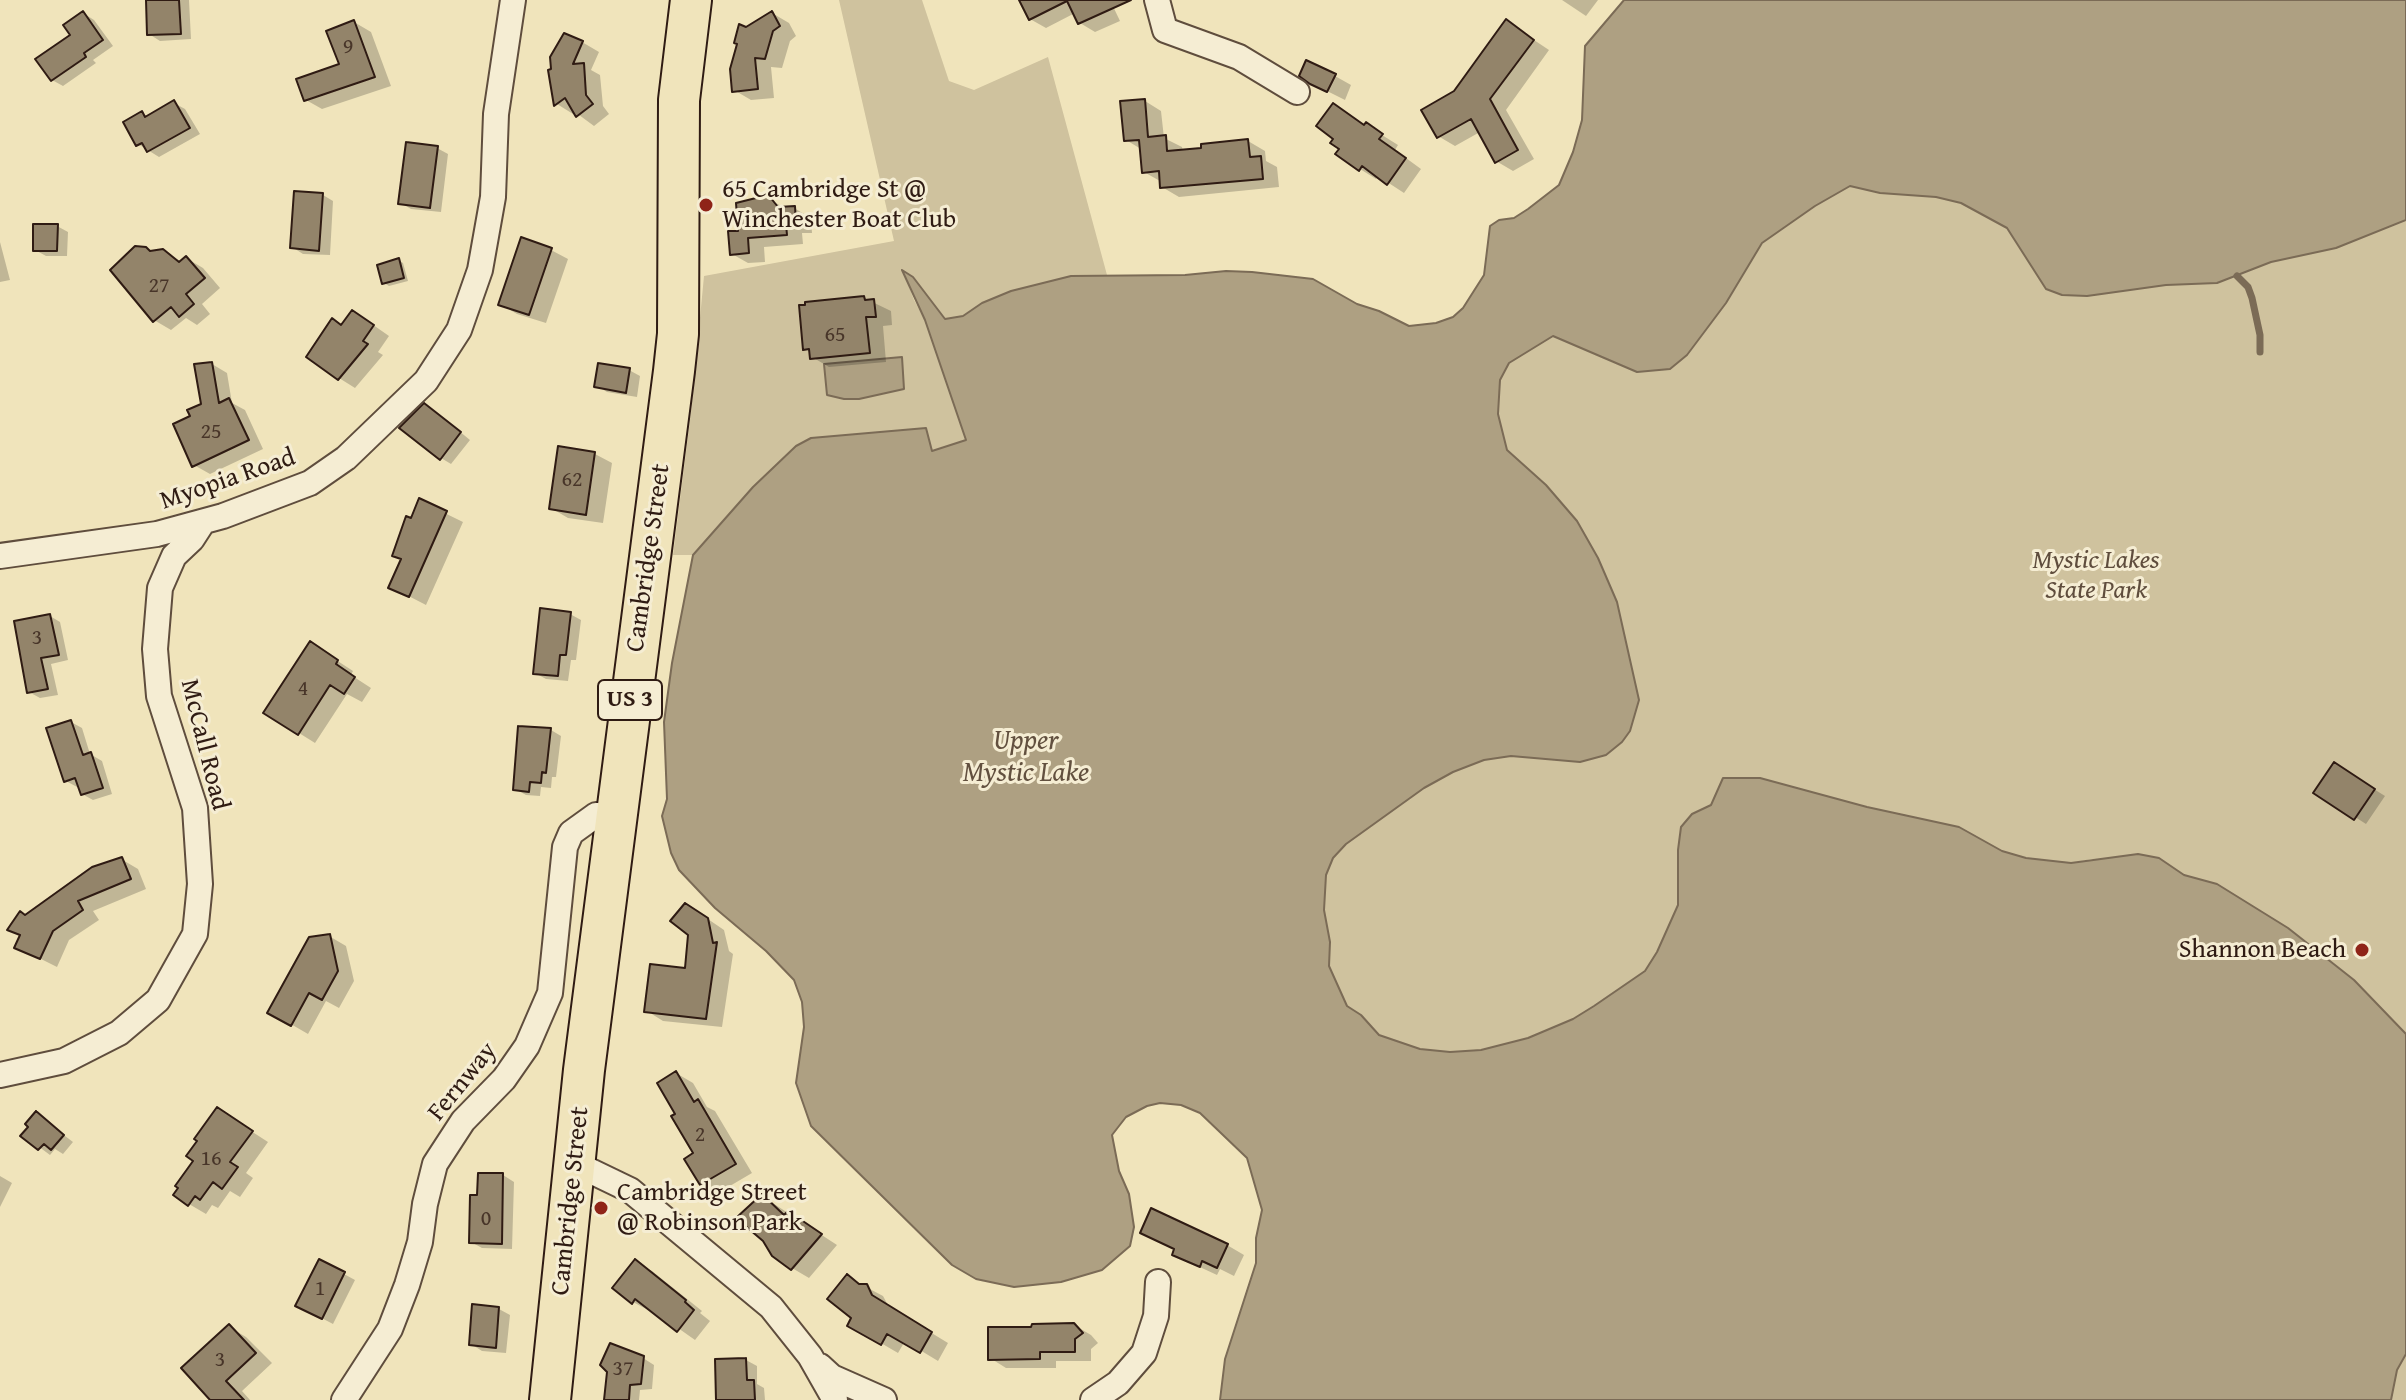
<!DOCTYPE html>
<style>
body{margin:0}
canvas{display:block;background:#f0e4bb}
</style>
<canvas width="2406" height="1400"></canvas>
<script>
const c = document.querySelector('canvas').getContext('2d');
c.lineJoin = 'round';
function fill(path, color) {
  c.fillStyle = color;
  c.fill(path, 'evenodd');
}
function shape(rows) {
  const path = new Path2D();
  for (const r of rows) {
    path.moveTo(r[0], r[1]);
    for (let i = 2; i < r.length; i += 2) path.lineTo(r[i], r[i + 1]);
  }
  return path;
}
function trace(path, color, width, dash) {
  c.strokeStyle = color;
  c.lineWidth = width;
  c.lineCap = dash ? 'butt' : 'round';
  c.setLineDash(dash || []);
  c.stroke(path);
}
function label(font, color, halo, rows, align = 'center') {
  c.font = font + ' "Gentium Book Plus",serif';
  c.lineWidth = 6;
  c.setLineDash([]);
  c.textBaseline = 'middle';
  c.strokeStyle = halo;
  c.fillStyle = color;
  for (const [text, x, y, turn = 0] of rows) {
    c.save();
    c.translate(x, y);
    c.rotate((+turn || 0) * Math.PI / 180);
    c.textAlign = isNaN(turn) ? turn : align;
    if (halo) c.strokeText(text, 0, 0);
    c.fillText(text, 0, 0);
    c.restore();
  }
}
fill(shape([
 [839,0,922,0,949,81,974,90,1048,57,1107,275,1071,276,1011,291,982,303,963,316,945,320,913,277,903,271,914,300,925,320,967,440,932,451,926,428,811,438,796,446,753,487,693,555,673,555,691,412,704,276,894,241],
 [1850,186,1880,193,1936,197,1961,203,2007,228,2046,288,2062,295,2087,296,2166,285,2218,283,2271,262,2336,248,2406,220,2406,1034,2354,980,2288,928,2217,884,2184,875,2159,858,2092,859,2071,863,2026,858,2002,851,1959,827,1867,807,1760,778,1723,778,1711,805,1692,814,1678,850,1678,905,1657,952,1645,971,1630,983,1573,1019,1528,1038,1481,1050,1450,1052,1420,1049,1379,1035,1361,1015,1347,1007,1329,966,1330,942,1324,910,1326,875,1333,858,1346,844,1424,788,1453,772,1484,760,1511,756,1580,762,1630,731,1639,700,1617,602,1598,558,1577,521,1546,485,1507,450,1498,414,1500,380,1509,363,1553,336,1594,352,1688,355,1726,303,1762,243,1815,206],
 [2406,1354,2406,1400,2391,1400,2397,1369]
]), '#cfc29e');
const water = shape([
 [1624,0,2406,0,2406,220,2336,248,2271,262,2217,283,2166,285,2087,296,2062,295,2046,289,2007,228,1961,203,1936,197,1880,193,1850,186,1815,206,1762,243,1726,303,1687,355,1670,369,1637,372,1553,336,1509,363,1500,380,1498,414,1507,450,1546,485,1577,521,1598,558,1617,602,1639,700,1630,731,1622,742,1606,755,1580,762,1511,756,1484,760,1453,772,1424,788,1346,844,1333,858,1326,875,1324,910,1330,942,1329,966,1347,1006,1361,1015,1379,1035,1420,1049,1450,1052,1481,1050,1528,1038,1573,1019,1594,1006,1645,971,1657,952,1678,905,1678,850,1681,827,1692,814,1711,805,1723,778,1760,778,1867,807,1959,827,2002,851,2026,858,2071,863,2138,854,2159,858,2184,875,2217,884,2288,928,2354,980,2406,1034,2406,1354,2397,1370,2391,1400,1220,1400,1225,1359,1256,1263,1256,1238,1262,1210,1247,1158,1200,1113,1181,1105,1160,1103,1147,1106,1126,1117,1112,1135,1119,1171,1129,1194,1134,1227,1130,1246,1102,1270,1061,1282,1014,1287,976,1279,952,1265,811,1126,796,1083,804,1027,802,1002,794,980,766,951,715,908,679,870,671,853,662,816,667,799,664,722,672,663,693,555,753,487,796,446,811,438,926,428,932,451,966,440,925,320,902,270,913,277,945,319,963,316,982,303,1011,291,1071,276,1185,275,1226,271,1252,272,1313,279,1357,304,1379,311,1409,326,1436,323,1453,317,1463,308,1484,275,1490,226,1499,220,1514,218,1528,209,1559,185,1573,152,1582,120,1585,46,1624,0],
 [902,357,904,389,859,399,844,399,827,395,824,364,902,357]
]);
fill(water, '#aea082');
trace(water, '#7b6b56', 2);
fill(shape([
 [148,0,189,0,191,39,160,41,149,34],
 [1021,0,1110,0,1120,21,1095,32,1080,23,1075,13,1046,28,1030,19],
 [1562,0,1598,0,1586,16],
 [83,13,94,20,113,46,93,60,96,63,63,86,52,80],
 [772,13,789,23,796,36,790,41,782,68,771,67,774,98,751,100,734,90,746,29],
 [354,22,371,32,391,86,322,109,306,100,341,65],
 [1507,22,1549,50,1506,110,1534,159,1513,171,1496,161,1480,132,1455,146,1438,136,1455,93],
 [582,42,599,52,591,70,600,75,603,106,609,114,594,126,575,112,573,114,557,104,551,71],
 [1335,76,1351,85,1345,100,1311,83],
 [1145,101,1161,111,1164,138,1182,147,1183,152,1248,141,1265,151,1266,161,1277,167,1279,187,1179,197,1162,187,1160,181,1144,172,1141,149,1126,140],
 [174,103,185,109,200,134,159,157,138,144,142,114,148,117],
 [1366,125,1398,145,1395,150,1421,169,1404,193,1378,176,1376,179,1360,169],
 [437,148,448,154,441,212,411,209,401,203],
 [323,195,333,201,330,255,303,254,292,247],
 [769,199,786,209,794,208,811,218,812,233,802,233,803,244,764,247,765,262,748,263,732,254,740,233],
 [57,226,68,232,67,256,46,256,35,250],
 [522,240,551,250,568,259,546,323,517,314,500,304],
 [0,242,10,280,0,282],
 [146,249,153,253,163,251,182,262,186,258,203,268,220,288,202,304,210,314,197,325,186,318,171,330,154,320],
 [398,260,403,263,408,281,389,286,384,283],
 [864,298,891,311,892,325,883,326,886,362,829,367,812,357,812,352,805,349],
 [369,322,389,336,378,352,383,355,355,388,339,378,343,327],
 [212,364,227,373,232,403,245,410,263,449,210,474,194,465],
 [629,370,640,376,637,397,607,392,597,386],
 [436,412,470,440,451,464,441,458],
 [560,449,595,454,612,463,603,523,568,518,551,508],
 [420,501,463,522,426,605,391,587,403,560],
 [570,614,581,620,576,660,571,660,568,681,546,679,535,673],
 [50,616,60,622,68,660,51,664,58,695,40,698,29,692],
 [327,654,353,671,351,675,371,688,362,702,347,694,315,743,299,733],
 [71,722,82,728,90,754,102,761,112,794,93,800,82,794,80,786,77,787,66,781],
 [551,730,561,736,556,777,552,777,551,788,541,787,540,796,526,795,515,789],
 [2345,771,2385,796,2366,824,2316,792],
 [121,859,138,869,146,889,93,911,99,920,69,940,57,967,17,947,26,917],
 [702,915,724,930,729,951,733,954,722,1027,663,1021,647,1011,686,970],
 [329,936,346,946,354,981,339,1008,326,1001,308,1034,270,1012],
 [676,1073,693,1083,707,1107,715,1111,752,1173,718,1193,701,1184,695,1154,677,1115],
 [36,1114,73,1142,63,1154,55,1149,50,1155,23,1135],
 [234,1120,268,1142,246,1173,253,1178,240,1197,230,1191,218,1208,212,1205,206,1214,189,1204],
 [503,1175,514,1182,512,1249,482,1248,471,1242,479,1197],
 [0,1176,12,1183,0,1207],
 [762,1196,837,1245,809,1278,792,1268],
 [1142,1233,1227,1245,1244,1255,1234,1276,1220,1269,1217,1275,1191,1263,1174,1254,1176,1250],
 [320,1261,355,1280,333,1324,308,1311],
 [636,1262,652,1271,702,1311,700,1313,710,1321,695,1340,651,1309,650,1311,633,1302],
 [847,1277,883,1296,889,1307,948,1343,938,1361,905,1341,898,1353,850,1325,854,1318],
 [499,1309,510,1315,506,1353,482,1351,471,1344],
 [1074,1325,1091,1335,1098,1343,1091,1349,1091,1361,1056,1361,1056,1368,1006,1368,990,1358],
 [229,1327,246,1337,272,1363,242,1391,250,1400,213,1400],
 [643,1358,654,1365,652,1389,640,1390,639,1400,606,1400],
 [746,1360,757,1366,757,1384,764,1388,765,1400,718,1400]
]), '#0003');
trace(shape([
 [2237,276,2248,287,2252,298,2260,335,2260,352]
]), '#7b6b56', 7);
const building = shape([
 [146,0,179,0,181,34,147,35,146,0],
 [1019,0,1131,0,1078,24,1067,1,1029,20,1019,0],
 [83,11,103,40,84,53,86,57,51,81,35,59,70,35,63,25,83,11],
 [772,11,780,26,773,31,765,59,755,58,758,89,732,92,730,69,737,44,734,43,739,24,746,27,772,11],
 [1506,19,1534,40,1490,99,1518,150,1495,163,1471,119,1437,138,1421,110,1454,91,1506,19],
 [354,20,375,77,304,101,296,79,339,64,326,31,354,20],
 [564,33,583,41,573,64,584,63,586,95,593,104,576,117,565,98,554,106,548,70,551,69,550,57,564,33],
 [1306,60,1336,74,1327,92,1310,84,1299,76,1306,60],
 [1145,99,1148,137,1166,135,1167,151,1201,148,1201,144,1248,139,1250,157,1261,156,1263,179,1160,188,1159,171,1142,173,1139,140,1124,141,1120,101,1145,99],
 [174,100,190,128,147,152,142,143,136,146,123,122,142,111,145,117,174,100],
 [1333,103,1364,125,1366,122,1383,134,1379,139,1406,158,1387,185,1362,166,1359,171,1335,154,1339,149,1330,143,1333,139,1316,126,1333,103],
 [406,142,438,146,430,208,398,204,406,142],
 [294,191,323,193,319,251,290,248,294,191],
 [764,196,770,197,778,207,795,206,796,224,786,224,787,235,748,238,749,253,730,255,728,231,738,231,736,203,764,196],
 [33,224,58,224,57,251,33,251,33,224],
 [521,237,552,248,529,315,498,305,521,237],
 [135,246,146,247,150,251,163,249,179,262,186,256,205,278,186,294,194,304,179,317,171,307,153,322,110,270,135,246],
 [399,258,404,278,382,284,377,265,399,258],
 [864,296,865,300,874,299,876,317,866,317,870,353,810,359,809,349,803,350,799,305,805,305,805,302,864,296],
 [352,310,374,325,363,341,368,344,338,380,306,357,332,318,341,325,352,310],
 [212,362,219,403,229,398,249,440,192,467,173,424,190,416,187,410,201,404,194,364,212,362],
 [598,363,630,368,626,393,594,387,598,363],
 [424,403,461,432,440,460,399,428,424,403],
 [558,446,595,452,586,515,549,509,558,446],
 [419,498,447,511,409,597,388,588,401,559,392,556,406,516,411,518,419,498],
 [540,608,571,612,566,655,560,655,558,676,533,674,540,608],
 [50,614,59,655,41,658,48,689,27,693,14,621,50,614],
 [310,641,338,660,336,664,355,677,344,694,330,685,298,735,263,713,310,641],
 [71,720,83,755,91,752,103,788,81,795,75,778,64,782,46,728,71,720],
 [518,726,551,728,546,773,542,772,541,783,530,782,529,792,513,790,518,726],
 [2334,762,2375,789,2354,820,2313,793,2334,762],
 [122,857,131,879,78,901,83,910,53,931,40,959,14,948,20,935,7,930,20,911,25,915,92,867,122,857],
 [685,903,708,918,713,943,717,942,706,1019,644,1012,650,964,685,968,688,935,670,921,685,903],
 [330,934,338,971,322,1000,309,993,291,1026,267,1013,309,937,330,934],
 [676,1071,694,1102,698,1099,736,1164,700,1185,684,1159,693,1153,671,1116,675,1114,657,1083,676,1071],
 [217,1107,253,1131,230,1162,238,1167,222,1189,213,1182,200,1200,195,1196,188,1206,173,1195,178,1188,175,1186,193,1161,186,1156,197,1141,194,1139,217,1107],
 [36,1111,64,1135,51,1150,44,1144,38,1150,20,1136,28,1127,25,1124,36,1111],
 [478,1173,503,1173,502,1244,469,1243,470,1195,477,1195,478,1173],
 [762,1194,784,1215,788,1211,822,1234,791,1270,772,1256,763,1241,736,1218,762,1194],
 [1151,1208,1228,1244,1217,1268,1202,1261,1200,1267,1172,1255,1174,1249,1140,1233,1151,1208],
 [319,1259,345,1272,322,1319,295,1306,319,1259],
 [635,1259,686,1300,685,1302,694,1310,677,1332,635,1299,632,1304,612,1288,635,1259],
 [847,1274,859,1284,867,1284,872,1295,932,1332,920,1353,887,1334,881,1345,847,1326,851,1318,827,1299,847,1274],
 [472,1304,499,1307,496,1348,469,1345,472,1304],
 [1074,1323,1083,1333,1075,1339,1075,1352,1040,1352,1040,1359,988,1360,988,1327,1031,1327,1032,1324,1074,1323],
 [229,1324,256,1353,226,1381,244,1400,210,1400,181,1368,229,1324],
 [610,1343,644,1356,641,1384,630,1385,629,1400,604,1400,607,1372,600,1365,610,1343],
 [746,1358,747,1380,754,1380,755,1400,716,1400,715,1359,746,1358]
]);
fill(building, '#93846a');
trace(building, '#2f1b13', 2);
const minor = shape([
 [1157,0,1165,30,1239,57,1297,92],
 [0,556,157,534,223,516,310,483,346,458,426,381,459,330,480,270,493,197,496,114,513,0],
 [0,1075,64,1061,119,1033,158,1000,195,934,200,884,195,808,159,696,155,649,160,588,174,556,192,539,203,522],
 [574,1163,630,1190,771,1307,810,1356,835,1400],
 [820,1366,832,1377,884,1400],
 [344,1400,390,1329,407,1285,420,1242,425,1204,435,1164,463,1121,504,1079,527,1046,550,993,565,847,571,833,596,815,615,817],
 [1093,1400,1118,1383,1144,1353,1156,1316,1158,1282]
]);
const trunk = shape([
 [550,1400,584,1070,674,371,678,334,679,100,691,0]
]);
trace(minor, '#5f4d3d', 28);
trace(trunk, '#2f1b13', 44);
trace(minor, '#f5edd3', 24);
trace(trunk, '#f0e4bb', 40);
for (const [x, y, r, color] of [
 [706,205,8,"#8f2418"],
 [2362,950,8,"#8f2418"],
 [601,1208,8,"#8f2418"]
]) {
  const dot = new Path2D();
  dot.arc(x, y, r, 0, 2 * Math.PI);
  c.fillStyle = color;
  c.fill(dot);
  trace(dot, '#f5edd3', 3);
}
label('22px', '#483529', null, [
 ["9",348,47],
 ["27",159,286],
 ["65",835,335],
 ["25",211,432],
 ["62",572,480],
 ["3",37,638],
 ["4",303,689],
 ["2",700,1135],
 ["16",211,1159],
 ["0",486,1219],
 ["1",320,1289],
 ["3",220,1360],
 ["37",623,1369]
]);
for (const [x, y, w] of [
 [630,700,64]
]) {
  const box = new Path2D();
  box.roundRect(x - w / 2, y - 20, w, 40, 6);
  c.fillStyle = '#f5edd3';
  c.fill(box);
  trace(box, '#2f1b13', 2);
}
label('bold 24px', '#2f1b13', null, [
 ["US 3",630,700]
]);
label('26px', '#2f1b13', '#f5edd3', [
 ["65 Cambridge St @",722,190],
 ["Winchester Boat Club",722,220],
 ["Shannon Beach",2346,950,"right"],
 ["Cambridge Street",617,1193],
 ["@ Robinson Park",617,1223]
], 'left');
label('26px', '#2f1b13', '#f5edd3', [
 ["Myopia Road",228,480,-19],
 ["Cambridge Street",649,558,-82],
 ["McCall Road",204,745,76],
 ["Fernway",463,1082,-51],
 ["Cambridge Street",571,1201,-84]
]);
label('italic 26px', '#5f4d3d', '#f5edd3', [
 ["Mystic Lakes",2096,561],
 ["State Park",2096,591]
]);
label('italic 28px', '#62503f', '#f5edd3', [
 ["Upper",1026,742],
 ["Mystic Lake",1026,774]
]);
</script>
